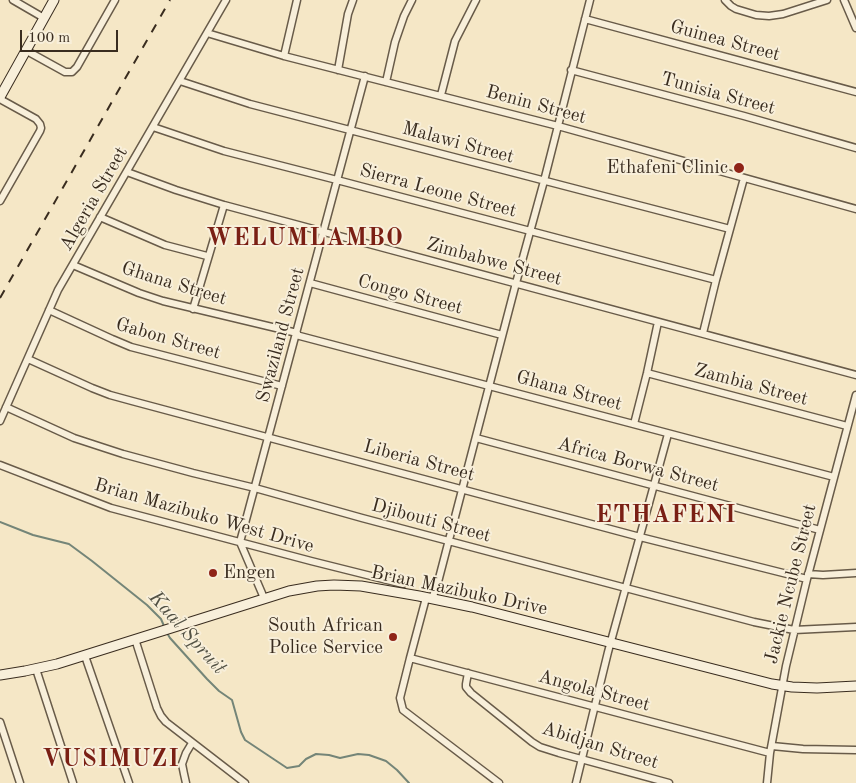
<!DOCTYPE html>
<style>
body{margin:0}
#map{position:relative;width:856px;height:783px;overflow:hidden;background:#f5e7c6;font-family:"Old Standard TT",serif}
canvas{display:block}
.scale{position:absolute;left:20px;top:30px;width:98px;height:22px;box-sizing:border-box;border:2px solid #392c1f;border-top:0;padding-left:6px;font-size:15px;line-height:18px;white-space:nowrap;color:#392c1f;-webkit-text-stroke:4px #f8efda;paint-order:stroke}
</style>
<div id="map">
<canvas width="856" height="783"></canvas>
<div class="scale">100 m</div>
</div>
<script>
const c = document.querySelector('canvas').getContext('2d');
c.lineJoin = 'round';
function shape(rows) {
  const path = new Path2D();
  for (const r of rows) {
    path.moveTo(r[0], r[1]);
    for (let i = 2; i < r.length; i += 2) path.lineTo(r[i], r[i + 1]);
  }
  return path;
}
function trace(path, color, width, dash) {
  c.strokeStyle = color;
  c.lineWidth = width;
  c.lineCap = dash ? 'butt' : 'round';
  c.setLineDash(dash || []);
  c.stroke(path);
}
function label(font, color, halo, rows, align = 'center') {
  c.font = font + ' "Old Standard TT",serif';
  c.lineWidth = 4;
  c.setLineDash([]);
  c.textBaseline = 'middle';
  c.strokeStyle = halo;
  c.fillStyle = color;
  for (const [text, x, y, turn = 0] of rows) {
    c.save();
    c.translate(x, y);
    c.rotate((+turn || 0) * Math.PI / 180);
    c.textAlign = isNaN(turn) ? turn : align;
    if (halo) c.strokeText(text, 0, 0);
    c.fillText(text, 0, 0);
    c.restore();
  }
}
trace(shape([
 [0,522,33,535,69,544,92,561,147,605,161,619,164,626],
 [167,633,170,638,207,679,219,691,232,700,241,732,245,740,287,768,299,766,306,759,316,754,329,755,340,758,358,754,369,755,386,761,397,770,409,783]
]), '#748578', 2);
const street = shape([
 [13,0,44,18],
 [725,0,731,6,736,9,756,15,769,16,783,14,827,0],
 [844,0,856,28],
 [585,19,856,92],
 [207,33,284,56,558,126,856,209],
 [27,51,65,72,72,72,77,67,115,0],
 [284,56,297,0],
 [338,70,348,14,353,0],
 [571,70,744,116,856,148],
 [180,81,250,104,730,229],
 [386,82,395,42,404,16,412,0],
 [441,95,455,41,476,0],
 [0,99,36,119,40,124,41,128,40,131,0,201],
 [153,127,224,151,337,180,716,280],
 [127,172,176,190,224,205,856,375],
 [100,217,165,245,207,256],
 [73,265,139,293,163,301,297,333],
 [310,283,502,335],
 [193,309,224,205],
 [49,310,112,339,131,347,282,386],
 [703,333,716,280,744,178],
 [296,335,834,477],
 [28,359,92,388,110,395,132,401,640,537,807,579],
 [647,373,847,426],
 [6,407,74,438,123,454,193,473,255,488,362,518,754,622,794,630,856,627],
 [0,421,58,290,226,0],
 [634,424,647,373,658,322],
 [476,438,820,530],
 [0,465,111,508,311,561,403,584],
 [808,574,823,575,856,573],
 [264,598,240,542,365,76],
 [426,598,410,658,770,753],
 [432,599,438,582,516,283,544,181,590,0],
 [135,639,157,708,161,716,166,722,245,783],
 [85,656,129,783],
 [410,658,400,698,403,710,499,783],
 [36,669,73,783],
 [468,673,466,684,466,687,471,693,532,742,540,747,559,753,669,783],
 [0,722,20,783],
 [772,746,803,749,856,750],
 [186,783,184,774,182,764,186,753,192,743],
 [576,783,608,652,668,434],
 [767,783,770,753,786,666,807,579,856,395]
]);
const secondary = shape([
 [0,97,54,0],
 [0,675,25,671,57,664,289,591,317,586,334,585,361,586,419,596,472,607,772,684,792,687,817,688,856,686]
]);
trace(street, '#685b49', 9);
trace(secondary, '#392c1f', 11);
trace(street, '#f8efda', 6);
trace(secondary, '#f8efda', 9);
trace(shape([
 [0,298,170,0]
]), '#392c1f', 2, [9, 9]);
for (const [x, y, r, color] of [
 [739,168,6,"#8f2418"],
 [213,573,5,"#8f2418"],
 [393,637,5,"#8f2418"]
]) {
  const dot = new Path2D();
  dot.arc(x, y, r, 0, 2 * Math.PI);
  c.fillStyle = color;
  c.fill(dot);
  trace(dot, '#f8efda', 2);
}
label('19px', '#392c1f', '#f8efda', [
 ["Guinea Street",725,41,15],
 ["Tunisia Street",718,94,15],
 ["Benin Street",536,105,15],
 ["Malawi Street",458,143,15],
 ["Sierra Leone Street",438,191,15],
 ["Algeria Street",94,199,-60],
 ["Zimbabwe Street",494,262,15],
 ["Ghana Street",174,284,17],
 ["Congo Street",410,295,15],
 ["Swaziland Street",281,335,-75],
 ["Gabon Street",168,339,16],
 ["Zambia Street",751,385,15],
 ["Ghana Street",569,391,15],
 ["Liberia Street",419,461,15],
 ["Africa Borwa Street",638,465,15],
 ["Brian Mazibuko West Drive",204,516,16],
 ["Djibouti Street",431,521,15],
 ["Jackie Ncube Street",791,584,-76],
 ["Brian Mazibuko Drive",459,591,12],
 ["Angola Street",594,691,15],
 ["Abidjan Street",600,746,17]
]);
label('19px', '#392c1f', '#f8efda', [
 ["Ethafeni Clinic",728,168],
 ["Engen",223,573,"left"],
 ["South African",383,626],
 ["Police Service",383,648]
], 'right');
label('italic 20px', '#525144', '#f8efda', [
 ["Kaal Spruit",187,633,48]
]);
c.letterSpacing = '1px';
label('bold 24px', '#7a1f14', '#f8efda', [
 ["WELUMLAMBO",305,239],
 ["ETHAFENI",666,516],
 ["VUSIMUZI",111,760]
]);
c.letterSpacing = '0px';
</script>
